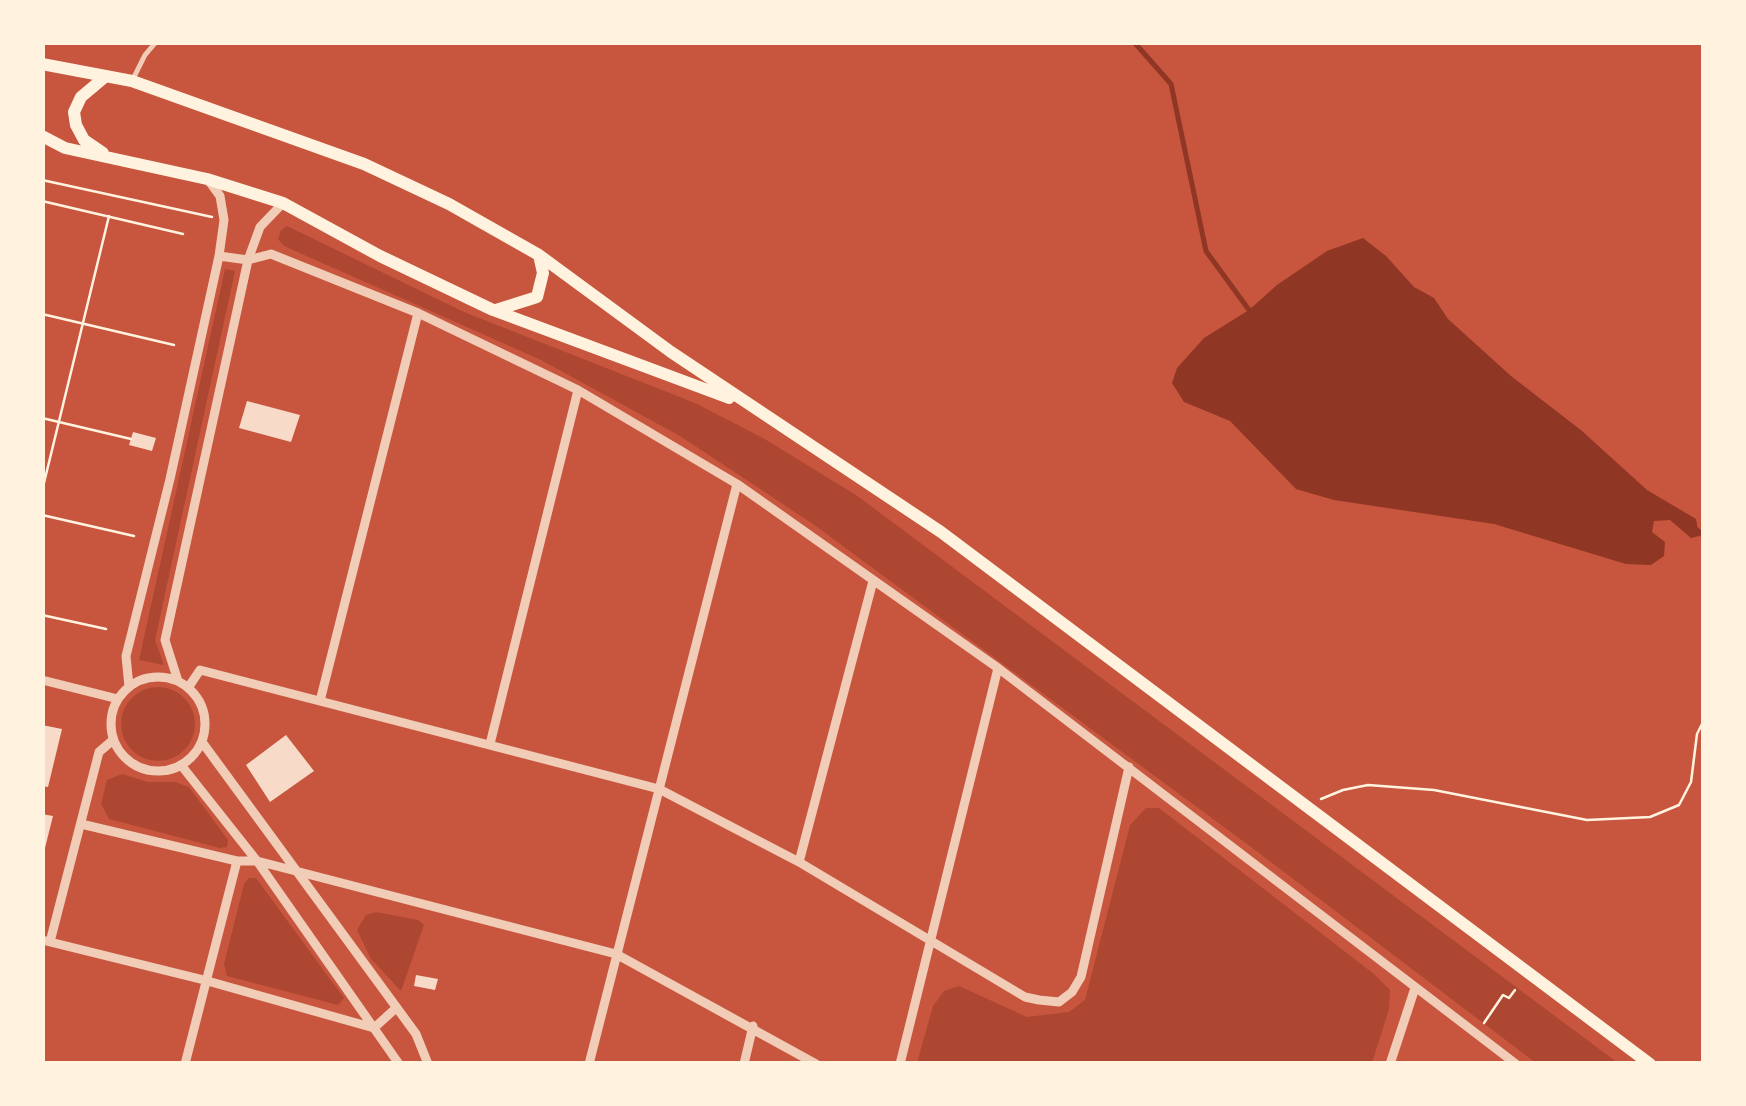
<!DOCTYPE html>
<style>
body{margin:0}
#map{position:relative;width:1746px;height:1106px;overflow:hidden;background:#c8553d;font-family:"Titillium Web",sans-serif}
canvas{display:block}
.frame{position:absolute;inset:0;border:45px solid #fff3e0;pointer-events:none}
</style>
<div id="map">
<canvas width="1746" height="1106"></canvas>
<div class="frame"></div>
</div>
<script>
const c = document.querySelector('canvas').getContext('2d');
c.lineJoin = 'round';
function fill(path, color) {
  c.fillStyle = color;
  c.fill(path, 'evenodd');
}
function shape(rows) {
  const path = new Path2D();
  for (const r of rows) {
    if (r.length === 3) {
      path.moveTo(r[0] + r[2], r[1]);
      path.arc(r[0], r[1], r[2], 0, 2 * Math.PI);
      continue;
    }
    path.moveTo(r[0], r[1]);
    for (let i = 2; i < r.length; i += 2) path.lineTo(r[i], r[i + 1]);
  }
  return path;
}
function trace(path, color, width, dash) {
  c.strokeStyle = color;
  c.lineWidth = width;
  c.lineCap = dash ? 'butt' : 'round';
  c.setLineDash(dash || []);
  c.stroke(path);
}
fill(shape([
 [287,226,464,312,695,403,763,438,856,495,1618,1063,1536,1063,1247,844,813,524,680,436,541,360,284,246,278,239,281,230],
 [225,269,235,271,155,640,164,665,139,660],
 [158,724,37],
 [122,774,148,782,175,782,189,787,228,840,227,847,220,848,109,819,101,804,107,780],
 [1146,808,1159,808,1374,974,1390,990,1389,1009,1372,1063,917,1063,933,1006,944,991,959,986,1027,1017,1069,1012,1085,1000,1130,825],
 [249,878,256,878,344,998,338,1005,227,976,224,964,244,884],
 [376,912,418,920,424,925,401,991,371,959,357,930,366,915]
]), '#ae4732');
fill(shape([
 [1363,238,1386,256,1414,287,1434,298,1448,319,1511,376,1582,431,1647,490,1696,519,1699,536,1691,538,1670,520,1654,521,1652,532,1665,542,1664,556,1651,565,1626,564,1494,524,1334,500,1296,489,1230,421,1184,402,1172,383,1177,368,1204,338,1249,310,1277,285,1327,251]
]), '#8f3625');
trace(shape([
 [1134,42,1171,84,1206,251,1249,310,1253,311],
 [1691,525,1704,536]
]), '#8f3625', 5);
fill(shape([
 [247,401,300,415,291,442,239,428],
 [133,432,156,438,152,451,129,445],
 [42,725,62,729,48,787,42,786],
 [286,735,314,771,270,802,246,765],
 [42,814,53,816,44,852,42,851],
 [416,975,438,979,435,990,414,986]
]), '#f7dbc8');
trace(shape([
 [42,180,212,217],
 [42,201,183,234],
 [42,314,174,345],
 [42,418,131,439],
 [42,491,109,216],
 [42,515,134,536],
 [42,615,106,629],
 [1321,799,1343,790,1368,785,1434,790,1587,820,1650,817,1679,805,1691,782,1697,734,1704,720],
 [1484,1023,1503,995,1509,998,1515,990]
]), '#fff3e0', 2.5);
trace(shape([
 [133,79,145,55,156,42]
]), '#f1ccb7', 5);
trace(shape([
 [219,256,248,260,271,254,418,313,578,390,737,484,998,668,1516,1064],
 [158,724,47],
 [42,680,118,699],
 [178,681,165,640,248,260,260,227,283,203],
 [129,687,126,656,170,479,219,256,224,220,220,196,209,181],
 [188,688,200,670,659,789,799,862,1025,997,1039,1000,1059,1002,1072,992,1081,977,1129,767],
 [320,701,418,313],
 [202,742,416,1034,428,1064],
 [490,744,578,390],
 [181,765,257,861,399,1064],
 [81,824,237,861,257,861,616,954,816,1064],
 [799,862,873,581],
 [42,940,204,980,374,1028,396,1008],
 [50,942,99,752,113,740],
 [185,1064,237,861],
 [589,1064,737,484],
 [744,1064,753,1026],
 [900,1064,998,668],
 [1390,1064,1415,988]
]), '#f1ccb7', 9);
trace(shape([
 [42,64,132,81,364,164,449,204,539,255,671,352,941,532,1650,1064],
 [42,136,65,148,207,179,283,203,380,256,493,310,729,398],
 [103,153,84,140,76,125,74,112,81,97,106,76],
 [496,310,537,297,543,273,539,255]
]), '#fff3e0', 12);
</script>
